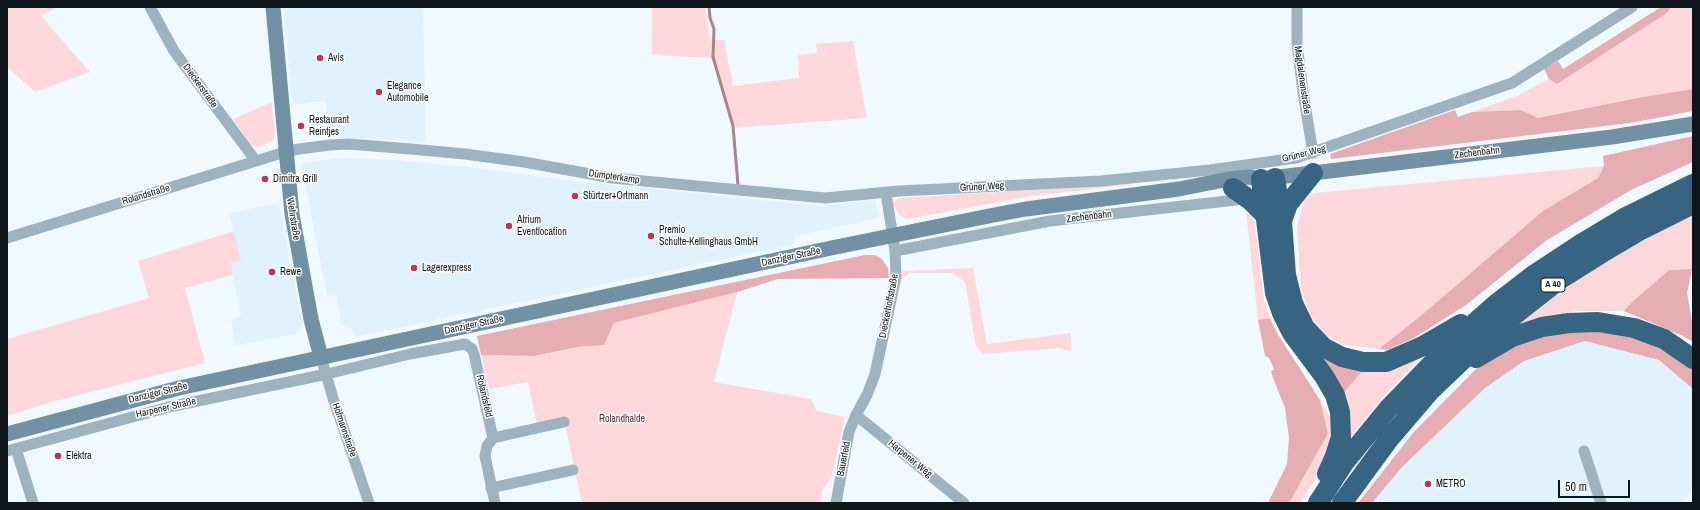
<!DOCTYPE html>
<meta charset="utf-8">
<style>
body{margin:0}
#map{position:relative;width:1700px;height:510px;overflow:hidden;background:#f0f9ff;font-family:"Archivo Narrow",sans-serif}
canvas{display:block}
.frame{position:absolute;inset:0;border:8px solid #0e161b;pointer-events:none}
.scale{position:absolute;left:1558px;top:480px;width:72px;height:18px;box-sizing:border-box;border:2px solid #0e161b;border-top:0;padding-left:5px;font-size:12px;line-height:14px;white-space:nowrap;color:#0e161b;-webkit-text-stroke:3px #fff;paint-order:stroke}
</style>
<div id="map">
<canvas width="1700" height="510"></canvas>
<div class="frame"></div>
<div class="scale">50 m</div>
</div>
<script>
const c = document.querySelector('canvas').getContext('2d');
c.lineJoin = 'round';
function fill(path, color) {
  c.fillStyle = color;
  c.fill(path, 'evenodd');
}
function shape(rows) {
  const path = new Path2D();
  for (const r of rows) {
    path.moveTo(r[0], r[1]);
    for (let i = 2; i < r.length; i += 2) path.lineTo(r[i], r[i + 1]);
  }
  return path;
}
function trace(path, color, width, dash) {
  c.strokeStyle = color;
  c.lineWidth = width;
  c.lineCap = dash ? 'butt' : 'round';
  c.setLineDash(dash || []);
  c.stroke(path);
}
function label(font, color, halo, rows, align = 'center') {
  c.font = font + ' "Archivo Narrow",sans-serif';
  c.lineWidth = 3;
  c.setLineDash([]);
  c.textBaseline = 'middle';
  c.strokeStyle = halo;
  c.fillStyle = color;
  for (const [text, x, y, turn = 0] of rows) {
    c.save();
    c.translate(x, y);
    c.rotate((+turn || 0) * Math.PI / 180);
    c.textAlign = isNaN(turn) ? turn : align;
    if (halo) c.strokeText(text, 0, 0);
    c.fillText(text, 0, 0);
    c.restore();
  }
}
fill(shape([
 [283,7,423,7,426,142,361,138,329,137,326,101,293,104],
 [339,158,392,160,478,168,564,180,820,206,876,200,878,218,795,236,795,244,355,337,353,330,341,325,337,295,327,296,301,163],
 [279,203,302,324,301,329,298,333,235,346,231,320,241,316,231,263,241,260,229,213],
 [1585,341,1659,360,1693,389,1693,490,1681,503,1372,503,1402,467,1485,388,1524,361]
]), '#e0f2fe');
fill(shape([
 [7,7,58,7,41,16,90,72,35,92,7,67],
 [652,7,705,7,710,39,724,40,733,86,799,78,798,55,817,53,816,44,853,41,867,118,734,128,713,58,652,55],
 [1671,7,1693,7,1693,89,1643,97,1538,118,1521,110,1472,112,1517,96,1549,79,1557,84,1667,13],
 [272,102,275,135,273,140,263,146,256,147,249,142,233,119],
 [1604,166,1598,178,1543,211,1423,314,1379,349,1343,345,1325,335,1310,315,1301,288,1297,227,1304,200,1314,193],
 [1136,184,1031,196,908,219,899,215,893,203,898,198],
 [1246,213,1250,214,1255,223,1264,299,1270,318,1258,320],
 [1693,216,1692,269,1669,270,1632,302,1624,311,1577,311,1512,329,1592,269,1666,228],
 [234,231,241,260,231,263,233,275,185,288,205,363,52,402,7,416,7,339,149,298,138,261],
 [973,268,987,344,1071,333,1071,352,1060,348,983,354,976,346,965,282,952,273,910,273,901,280,902,271],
 [737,292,714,382,811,399,817,411,845,417,832,476,822,491,821,503,582,503,564,419,537,424,528,382,489,389,481,355,534,356,578,347,604,345,614,323],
 [1428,350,1390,389,1347,442,1341,396,1363,370],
 [1320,400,1331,418,1331,442,1319,473,1300,503,1289,503,1328,434]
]), '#ffd8db');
fill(shape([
 [1661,7,1671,7,1667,13,1557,84,1549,79,1544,69,1558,61,1563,69],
 [1693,89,1693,111,1630,123,1331,159,1330,154,1455,110,1458,117,1472,112,1521,110,1538,118,1643,97],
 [1693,136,1693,162,1631,190,1547,240,1466,305,1414,338,1387,350,1379,349,1423,314,1543,211,1598,178,1604,166,1603,156],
 [865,255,875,255,882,259,888,268,889,278,778,279,737,292,614,323,604,345,578,347,534,356,481,355,477,336],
 [1692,269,1687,293,1693,327,1693,342,1683,336,1624,311,1632,302,1669,270],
 [1270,318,1277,333,1320,400,1328,434,1289,503,1268,503,1287,464,1289,438,1285,408,1271,372,1274,369,1269,358,1265,356,1258,320],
 [1598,328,1636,335,1663,347,1693,369,1693,389,1659,360,1585,341,1524,361,1485,388,1402,467,1372,503,1358,503,1413,433,1480,365,1513,344,1545,334],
 [1325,358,1363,370,1341,396,1322,361]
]), '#e6aeb2');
trace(shape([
 [709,7,710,18,714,29,713,57,733,126,738,185]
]), '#aa858a', 3);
trace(shape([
 [150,7,174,51,256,161],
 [1297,7,1297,44,1303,92,1313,153],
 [7,238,285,152,299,149,330,145,348,144,411,149,465,154,524,162,612,178,825,198,899,191,1101,181,1210,170,1296,158,1512,83,1632,7],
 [895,251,1050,221,1236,200],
 [321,357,333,398,369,503],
 [856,415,964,503],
 [493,438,564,422],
 [16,449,33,503],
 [7,451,169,407,327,374,410,354,465,344,472,349,474,354,493,438,487,446,485,456,495,503],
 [1584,451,1601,503],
 [491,488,573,470],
 [836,503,849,432,856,415,867,395,875,374,896,277,895,251,886,193]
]), '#9eb3c0', 11);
trace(shape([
 [273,7,292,214,311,319,321,357],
 [7,434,179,388,836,247,994,215,1026,209,1179,189,1229,179,1249,177,1261,179,1313,173,1612,137,1693,124]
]), '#7391a5', 15);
trace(shape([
 [1275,178,1282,221,1286,275,1293,303,1305,328,1323,347,1342,357,1363,362,1386,362,1423,346,1461,324],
 [1261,179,1275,293,1282,313,1292,333,1324,376,1335,395,1340,412,1341,437,1335,456,1327,474],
 [1233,188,1250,200,1266,216],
 [1282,221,1288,204,1313,173],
 [1476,358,1512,337,1542,327,1569,323,1598,322,1634,328,1664,339,1693,359],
 [1318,503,1344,463,1388,409,1454,341,1496,304,1535,274,1579,245,1624,218,1693,184],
 [1342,503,1389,439,1431,390,1490,334,1559,280,1602,253,1641,230,1693,204]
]), '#376480', 20);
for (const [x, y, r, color] of [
 [320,58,4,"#c33353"],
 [379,92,4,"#c33353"],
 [301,126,4,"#c33353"],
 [265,179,4,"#c33353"],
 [575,196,4,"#c33353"],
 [509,226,4,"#c33353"],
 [651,236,4,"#c33353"],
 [414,268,4,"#c33353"],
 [272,272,4,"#c33353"],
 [58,456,4,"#c33353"],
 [1428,484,4,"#c33353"]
]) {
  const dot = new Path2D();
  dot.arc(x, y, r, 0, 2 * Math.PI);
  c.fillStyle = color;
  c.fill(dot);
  trace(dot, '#fff', 1.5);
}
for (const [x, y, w] of [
 [1553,285,24]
]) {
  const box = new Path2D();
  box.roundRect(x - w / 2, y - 7, w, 14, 3);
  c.fillStyle = '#fff';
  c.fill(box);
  trace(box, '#0e161b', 1);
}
label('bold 9px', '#0e161b', null, [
 ["A 40",1553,285]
]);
label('10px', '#0e161b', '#fff', [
 ["Avis",328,58],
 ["Elegance",387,86],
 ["Automobile",387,98],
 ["Restaurant",309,120],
 ["Reintjes",309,132],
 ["Dimitra Grill",273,179],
 ["Stürtzer+Ortmann",583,196],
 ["Atrium",517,220],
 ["Eventlocation",517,232],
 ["Premio",659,230],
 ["Schulte-Kellinghaus GmbH",659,242],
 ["Lagerexpress",422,268],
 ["Rewe",280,272],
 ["Elektra",66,456],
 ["METRO",1436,484]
], 'left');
label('10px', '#0e161b', '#fff', [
 ["Magdalenenstraße",1302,80,82],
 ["Dieckerstraße",200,86,54],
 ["Zechenbahn",1477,153,-7],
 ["Grüner Weg",1304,154,-14],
 ["Dümpterkamp",614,177,8],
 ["Grüner Weg",982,187,-3],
 ["Rolandstraße",146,195,-17],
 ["Zechenbahn",1089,217,-7],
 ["Wehrstraße",293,219,81],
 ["Danziger Straße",791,257,-12],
 ["Dieckerhoffstraße",889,306,-79],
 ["Danziger Straße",474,325,-12],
 ["Danziger Straße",158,393,-14],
 ["Rolandsfeld",484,396,77],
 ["Harpener Straße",166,408,-13],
 ["Höfmannstraße",344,430,71],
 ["Bauerfeld",844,459,-79],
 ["Harpener Weg",910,459,39]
]);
label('10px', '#6a2732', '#fff', [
 ["Rolandhalde",622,419]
]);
</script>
